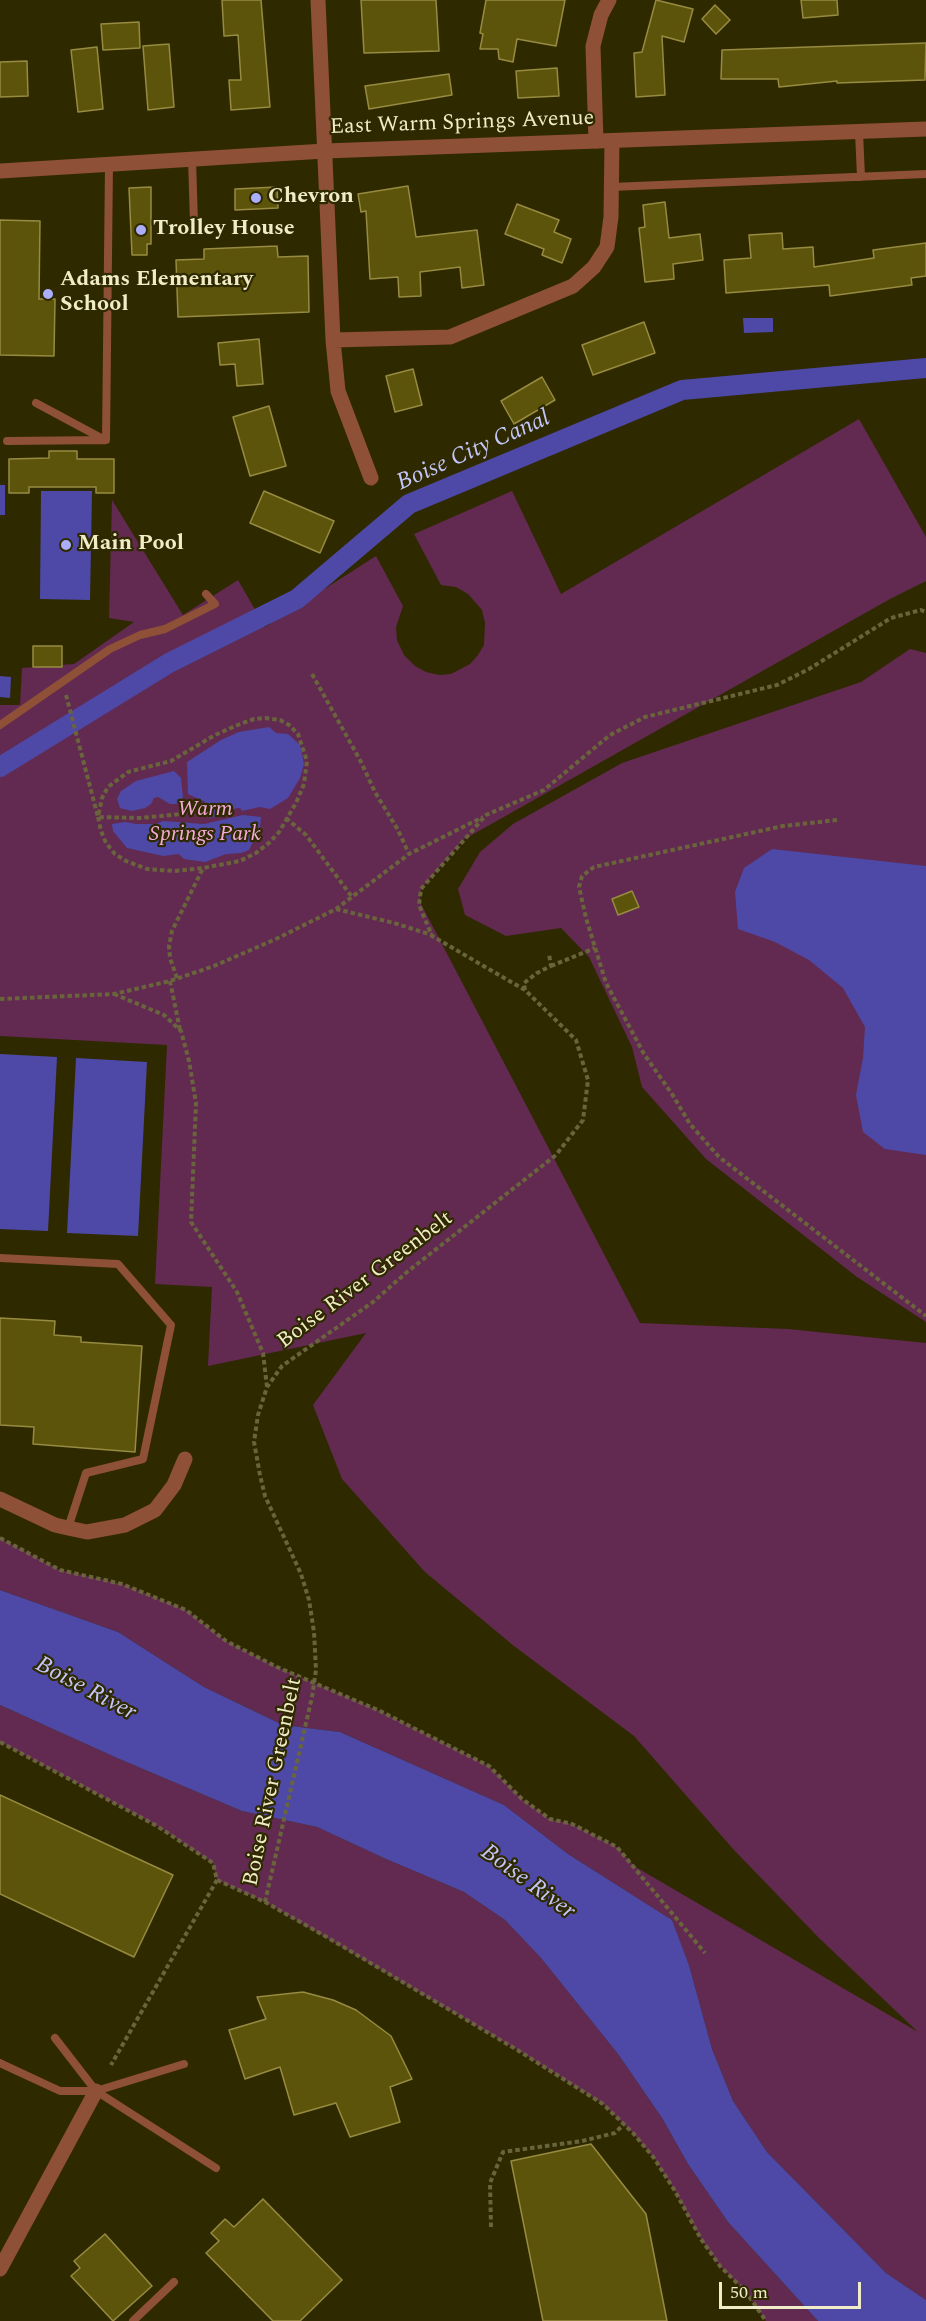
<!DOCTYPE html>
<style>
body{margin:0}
#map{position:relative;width:926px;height:2321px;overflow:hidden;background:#2f2900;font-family:Spectral,serif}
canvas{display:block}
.scale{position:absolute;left:719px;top:2282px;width:142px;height:27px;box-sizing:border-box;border:3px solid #f0ecc7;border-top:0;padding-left:8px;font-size:18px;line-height:21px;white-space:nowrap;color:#f0ecc7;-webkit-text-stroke:4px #2f2900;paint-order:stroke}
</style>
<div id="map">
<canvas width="926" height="2321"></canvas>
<div class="scale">50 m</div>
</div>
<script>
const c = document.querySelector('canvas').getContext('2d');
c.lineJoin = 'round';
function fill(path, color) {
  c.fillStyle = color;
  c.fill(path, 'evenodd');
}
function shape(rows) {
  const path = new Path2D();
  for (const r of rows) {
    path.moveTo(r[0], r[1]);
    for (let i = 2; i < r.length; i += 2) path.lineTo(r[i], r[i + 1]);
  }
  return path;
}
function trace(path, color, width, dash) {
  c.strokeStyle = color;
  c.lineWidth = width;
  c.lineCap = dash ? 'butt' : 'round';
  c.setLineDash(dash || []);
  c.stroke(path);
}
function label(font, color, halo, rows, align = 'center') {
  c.font = font + ' Spectral,serif';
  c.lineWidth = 4.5;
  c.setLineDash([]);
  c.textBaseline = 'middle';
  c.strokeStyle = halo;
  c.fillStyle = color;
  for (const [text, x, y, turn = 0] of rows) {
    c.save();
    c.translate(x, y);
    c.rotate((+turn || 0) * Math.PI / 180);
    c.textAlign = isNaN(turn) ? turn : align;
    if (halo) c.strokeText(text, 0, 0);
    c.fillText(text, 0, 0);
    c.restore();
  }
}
fill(shape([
 [859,419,926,537,926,581,890,599,463,840,421,889,420,902,640,1323,788,1329,926,1343,926,2300,886,2273,767,2152,733,2101,712,2049,689,1965,672,1920,568,1854,504,1805,340,1732,283,1725,204,1687,118,1632,0,1590,0,1538,60,1570,122,1584,186,1610,226,1641,277,1667,380,1711,489,1766,522,1799,550,1819,572,1824,617,1847,634,1866,918,2032,819,1938,734,1850,634,1736,514,1646,425,1572,342,1479,313,1405,366,1333,208,1366,212,1287,155,1284,167,1045,0,1036,0,705,20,705,22,668,74,664,134,622,109,618,112,500,183,615,238,580,265,627,376,556,403,606,396,627,397,640,404,655,415,666,426,672,439,675,451,674,470,664,478,655,484,645,485,623,482,610,468,594,456,587,441,585,414,534,512,491,561,594],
 [910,649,926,653,926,1322,857,1277,706,1159,642,1087,632,1047,589,957,561,928,506,936,465,915,458,889,480,852,513,824,622,763,861,682],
 [0,1705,117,1758,242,1811,317,1827,386,1859,464,1892,505,1920,541,1958,618,2054,662,2118,688,2164,728,2222,818,2321,766,2321,746,2292,720,2266,701,2239,675,2191,654,2158,633,2133,603,2104,519,2051,265,1902,217,1880,213,1863,157,1826,0,1742]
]), '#622a50');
fill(shape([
 [743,318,773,318,773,332,744,333],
 [0,485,5,485,5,515,0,515],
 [41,491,92,491,90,600,40,599],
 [0,676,11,677,10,698,0,697],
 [269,727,276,733,288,734,300,745,304,764,300,778,288,798,270,809,260,807,242,811,240,808,231,809,211,818,205,816,205,802,188,794,187,762,221,740,239,732],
 [174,771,181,778,183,798,176,804,170,804,158,797,154,798,151,804,145,808,132,811,120,808,117,799,121,791,136,781],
 [243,815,261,817,260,828,249,850,241,853,226,854,205,862,184,859,179,854,163,856,127,848,113,831,112,824,125,822,136,824,156,824,163,821,204,824],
 [772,849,926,866,926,1155,885,1149,863,1132,856,1095,863,1058,865,1027,843,988,809,960,775,942,738,929,735,892,744,868],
 [0,1054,57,1057,48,1231,0,1229],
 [76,1058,147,1062,138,1236,67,1233],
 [0,1590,118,1632,204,1687,283,1725,340,1732,504,1805,568,1854,672,1920,689,1965,712,2049,733,2101,767,2152,886,2273,926,2300,926,2321,818,2321,728,2222,688,2164,662,2118,618,2054,541,1958,505,1920,464,1892,386,1859,317,1827,242,1811,117,1758,0,1705]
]), '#4e49a6');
trace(shape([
 [0,767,169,663,297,599,409,504,682,390,926,368]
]), '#4e49a6', 20);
const building = shape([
 [222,0,261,0,270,107,231,110,229,80,241,80,238,35,224,36,222,0],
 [361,0,436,0,439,51,364,53,361,0],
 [486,0,565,0,556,46,517,39,513,62,499,59,498,49,480,49,483,34,480,33,486,0],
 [656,0,693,9,684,42,662,36,665,95,636,97,634,53,642,52,656,0],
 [801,0,837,0,838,15,803,18,801,0],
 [715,5,730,20,716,34,702,19,715,5],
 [139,22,140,48,103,50,101,24,139,22],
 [926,43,925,80,837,83,837,81,779,87,778,79,721,79,722,50,926,43],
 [169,44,174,107,148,110,143,46,169,44],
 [97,47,103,109,78,112,71,50,97,47],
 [27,61,28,96,0,97,0,62,27,61],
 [557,68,559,96,518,98,516,71,557,68],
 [449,74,452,95,369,109,365,86,449,74],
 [408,186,416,237,477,230,484,285,462,288,460,267,420,272,421,296,399,297,398,277,370,279,366,211,361,212,358,194,408,186],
 [151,187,151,244,147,244,147,255,132,255,129,188,151,187],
 [277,187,278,208,235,210,235,189,277,187],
 [665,202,669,238,700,234,703,260,673,264,674,279,645,282,639,228,645,227,643,205,665,202],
 [517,204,559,220,554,232,571,239,562,263,542,255,544,249,505,234,517,204],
 [0,220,40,221,39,299,55,299,54,356,0,355,0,220],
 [782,233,783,249,813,247,814,267,874,258,873,250,926,243,926,276,911,278,912,285,830,296,829,285,726,293,724,260,751,258,749,235,782,233],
 [277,246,278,257,308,256,309,312,178,317,176,260,204,259,204,249,277,246],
 [644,322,655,353,593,375,582,345,644,322],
 [259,339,263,384,237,386,235,364,220,365,218,343,259,339],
 [413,369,422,405,395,412,386,376,413,369],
 [542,377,555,400,514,424,501,401,542,377],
 [269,406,286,466,250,476,233,417,269,406],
 [49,451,77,451,77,459,114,459,114,493,96,493,96,487,29,487,29,493,9,493,9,459,49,458,49,451],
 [264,491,334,521,320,553,250,523,264,491],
 [33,646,62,646,62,667,33,667,33,646],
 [632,891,639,907,618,915,612,899,632,891],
 [0,1318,55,1321,54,1335,81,1337,81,1342,142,1346,135,1452,33,1444,34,1427,0,1425,0,1318],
 [0,1795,173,1875,134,1957,0,1894,0,1795],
 [303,1992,333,2000,356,2010,391,2036,412,2079,390,2087,400,2122,350,2137,336,2103,294,2115,280,2067,245,2079,229,2030,266,2019,257,1997,303,1992],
 [591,2144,646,2214,667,2321,543,2321,511,2161,591,2144],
 [263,2199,342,2280,300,2321,273,2321,206,2253,219,2241,211,2233,225,2219,234,2227,263,2199],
 [105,2234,152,2286,113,2321,71,2276,80,2268,74,2261,105,2234]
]);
fill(building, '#5d540b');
trace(building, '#968b41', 1.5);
trace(shape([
 [312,674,360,760,375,792,398,830,409,854],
 [66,695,98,817,140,818,181,814,192,809],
 [286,818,306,835,352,897],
 [837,820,783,826,594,867,582,876,579,887,586,918,606,983,644,1054,672,1094,690,1124,719,1157,926,1316],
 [336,909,394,923,432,935],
 [551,966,595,948],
 [177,978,170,958,169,946,172,931,203,868,175,871,147,869,126,861,115,854,106,843,101,831,98,817,102,798,108,787,128,772,171,761,215,735,240,724,254,719,265,718,280,720,289,725,298,734,307,761,304,784,296,803,279,832,270,842,256,853,240,861,203,868],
 [170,981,180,1030],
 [525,990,524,983,537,973,551,966,549,954],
 [114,994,164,1015,181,1031,189,1061,196,1103,191,1222,237,1292,263,1353,267,1387],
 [0,999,114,994,170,981,214,966,276,939,336,909,409,854,483,817],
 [0,1538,60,1570,122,1584,186,1610,226,1641,277,1667,380,1711,489,1766,522,1799,550,1819,572,1824,617,1847,705,1953],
 [0,1742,157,1826,213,1863,217,1880,111,2065],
 [217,1880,265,1902,325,1936,519,2051,603,2104,633,2133,654,2158,675,2191,701,2239,720,2266,746,2292,766,2321],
 [265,1902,312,1697,316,1670,314,1632,309,1600,301,1574,265,1496,260,1475,254,1442,258,1415,267,1387,282,1366,373,1302,407,1272,556,1155,583,1120,588,1080,576,1040,525,990,432,936,419,905,421,889,486,815,544,790,610,735,645,717,777,685,809,669,891,618,921,610,926,612],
 [491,2227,490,2183,503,2152,582,2141,615,2133,624,2124]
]), '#6a643c', 4, [4.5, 3]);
trace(shape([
 [859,132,861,177],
 [192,159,194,223],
 [611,187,926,174],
 [36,403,105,440],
 [7,441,106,440,109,165],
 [0,725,110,649,140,635,165,629,215,604,206,594],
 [0,1258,118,1264,171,1325,143,1459,86,1473,68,1528],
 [55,2038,96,2091,216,2168],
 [0,2063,60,2091,96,2091,184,2064],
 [133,2321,174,2282]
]), '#8e5037', 8);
trace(shape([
 [318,0,333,340,338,391,371,478],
 [596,141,593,46,601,15,609,0],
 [333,340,450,337,573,286,594,267,607,247,611,217,612,141],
 [0,1499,55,1525,68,1528,87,1532,125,1525,155,1510,174,1485,185,1459],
 [0,2269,96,2091]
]), '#8e5037', 15);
trace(shape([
 [0,171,325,151,926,129]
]), '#8e5037', 15);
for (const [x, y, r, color] of [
 [256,198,6,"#abaffb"],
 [141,230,6,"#abaffb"],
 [48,294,6,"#abaffb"],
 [66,545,6,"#abaffb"]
]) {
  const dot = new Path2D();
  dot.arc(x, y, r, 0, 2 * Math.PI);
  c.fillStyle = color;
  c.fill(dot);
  trace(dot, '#2f2900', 2);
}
label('22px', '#f0ecc7', '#2f2900', [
 ["East Warm Springs Avenue",462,124,-2],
 ["Boise River Greenbelt",366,1281,-37],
 ["Boise River Greenbelt",274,1782,-78]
]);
label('bold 22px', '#f0ecc7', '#2f2900', [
 ["Chevron",268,198],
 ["Trolley House",153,230],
 ["Adams Elementary",60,281],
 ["School",60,306],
 ["Main Pool",78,545]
], 'left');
label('italic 22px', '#f5abda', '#2f2900', [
 ["Warm",205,811],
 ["Springs Park",205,836]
]);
label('italic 24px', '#c2c6f8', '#2f2900', [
 ["Boise City Canal",474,452,-24],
 ["Boise River",85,1690,28],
 ["Boise River",527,1883,36]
]);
</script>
